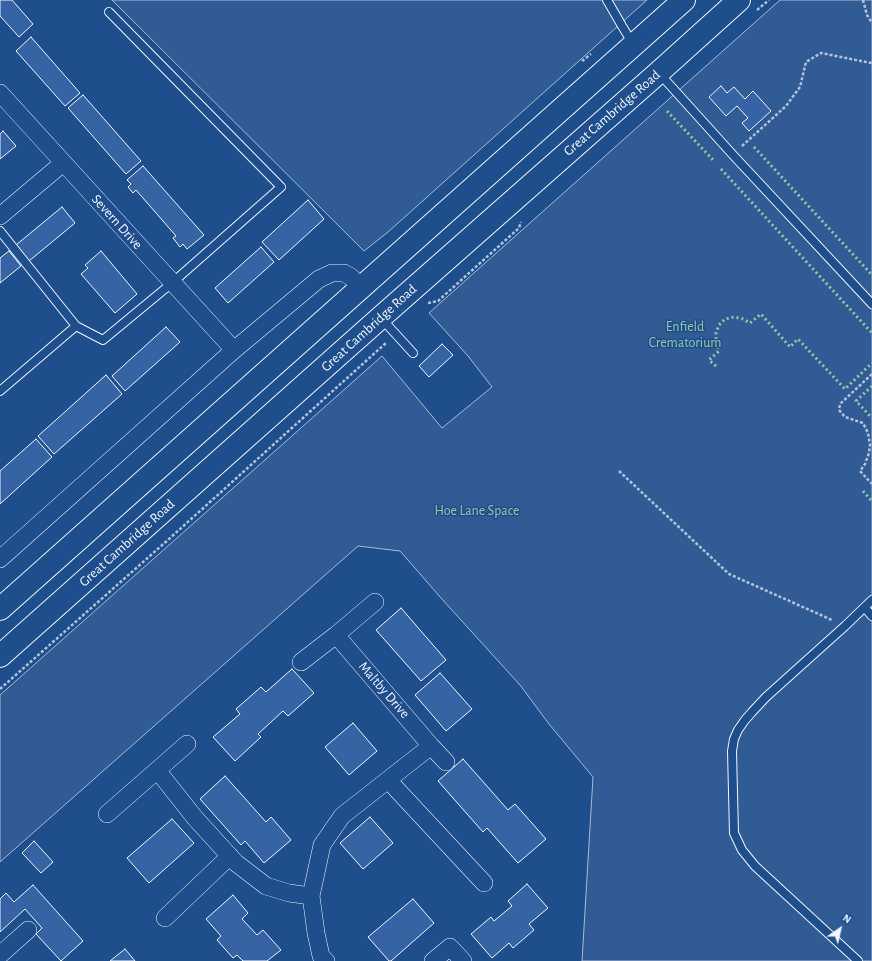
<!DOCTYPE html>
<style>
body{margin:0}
#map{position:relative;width:872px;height:961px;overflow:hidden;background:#1f4e8c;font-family:"Alegreya Sans",sans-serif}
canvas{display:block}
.north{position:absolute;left:820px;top:909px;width:40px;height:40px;-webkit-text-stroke:3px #1f4e8c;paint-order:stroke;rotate:34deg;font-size:11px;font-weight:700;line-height:16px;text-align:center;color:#f2f6ff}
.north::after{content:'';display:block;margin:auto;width:14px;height:18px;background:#f2f6ff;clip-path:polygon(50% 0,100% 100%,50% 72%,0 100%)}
</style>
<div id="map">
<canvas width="872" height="961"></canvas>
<div class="north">N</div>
</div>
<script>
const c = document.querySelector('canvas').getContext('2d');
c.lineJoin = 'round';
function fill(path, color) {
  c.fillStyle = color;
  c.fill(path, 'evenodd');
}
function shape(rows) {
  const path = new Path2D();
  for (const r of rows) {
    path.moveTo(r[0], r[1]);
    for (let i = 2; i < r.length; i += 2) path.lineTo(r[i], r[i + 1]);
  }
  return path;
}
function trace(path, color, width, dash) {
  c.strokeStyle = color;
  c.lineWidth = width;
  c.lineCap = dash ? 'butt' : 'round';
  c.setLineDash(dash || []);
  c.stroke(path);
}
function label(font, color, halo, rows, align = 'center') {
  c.font = font + ' "Alegreya Sans",sans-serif';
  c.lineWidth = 3;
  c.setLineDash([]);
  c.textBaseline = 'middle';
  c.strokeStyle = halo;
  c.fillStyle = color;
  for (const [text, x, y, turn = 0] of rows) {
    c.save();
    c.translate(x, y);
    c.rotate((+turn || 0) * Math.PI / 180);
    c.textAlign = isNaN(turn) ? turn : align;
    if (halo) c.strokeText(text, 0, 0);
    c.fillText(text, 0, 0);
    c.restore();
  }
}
const green = shape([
 [112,0,647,0,388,232,364,251,112,0],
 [780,0,872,0,872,961,582,961,593,777,549,724,520,685,441,598,400,551,358,546,0,862,0,695,382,356,442,428,492,387,468,356,429,313,780,0]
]);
fill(green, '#305b95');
trace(green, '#a8bbd7', 1);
const building = shape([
 [0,0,12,0,33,24,19,37,0,16,0,0],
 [31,37,80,93,65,106,16,51,31,37],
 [721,86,727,93,734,87,745,99,753,91,771,111,749,131,742,123,748,118,737,106,726,116,709,97,721,86],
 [83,95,141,161,126,174,68,108,83,95],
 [3,131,16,146,0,159,0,134,3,131],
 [143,166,204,235,187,249,183,244,180,247,173,238,176,236,136,190,133,193,128,187,131,184,127,180,143,166],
 [308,200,324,219,279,260,262,242,308,200],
 [62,207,75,223,29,261,16,245,62,207],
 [261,247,274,262,228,303,215,288,261,247],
 [9,251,21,266,0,283,0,258,9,251],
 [101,251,137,294,115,313,81,274,88,268,85,265,101,251],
 [166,327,180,342,125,391,112,376,166,327],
 [442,344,453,355,429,377,419,366,442,344],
 [106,375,122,394,54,454,38,436,106,375],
 [36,439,52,457,0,504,0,471,36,439],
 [401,608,446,660,421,681,376,630,401,608],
 [292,669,314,693,288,716,283,711,258,734,261,737,235,761,213,737,240,714,236,709,261,687,266,692,292,669],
 [440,673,472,709,446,731,415,695,440,673],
 [353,723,377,751,349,775,325,747,353,723],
 [463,759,508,810,515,804,546,839,518,863,487,828,483,832,438,781,463,759],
 [225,776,266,822,271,817,291,840,264,863,245,841,241,845,200,799,225,776],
 [370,817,393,843,363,869,340,843,370,817],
 [172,819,194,843,149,883,127,858,172,819],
 [34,841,53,862,41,873,22,853,34,841],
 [527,884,548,908,529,924,534,930,513,948,509,943,492,958,471,934,491,917,494,921,512,906,508,901,527,884],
 [33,885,83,941,61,961,36,934,42,928,25,909,0,932,0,899,6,893,14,902,33,885],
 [233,895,248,913,242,919,257,935,263,930,281,950,267,961,243,961,237,955,233,958,217,940,221,936,206,919,233,895],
 [413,899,434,923,391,961,389,961,368,937,413,899],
 [125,949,135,961,110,961,125,949]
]);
fill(building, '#3563a3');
trace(building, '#f2f6ff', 1);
const lane = shape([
 [607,0,622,26,633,44],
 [659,73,733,155,872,304],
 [0,231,76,326,103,340,172,283,281,187,109,12],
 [381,318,413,353],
 [0,391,76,326],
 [865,608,872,616],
 [858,961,755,866,742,850,734,833,732,751,734,739,738,730,745,720,752,712,766,697,845,626,872,600]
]);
const street = shape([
 [0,93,234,350],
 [0,216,63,163],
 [0,559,234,350,319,279,332,273,344,273,351,277,361,288],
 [336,635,431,746,446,762],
 [301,662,336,635,375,602],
 [157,770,195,818,236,863,266,886,289,893,311,896],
 [388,780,484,883],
 [107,814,187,744],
 [165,918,230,856],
 [0,955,28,930],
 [326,961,321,956,316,933,311,896,322,845,342,816,431,746],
 [433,961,450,947,463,961]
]);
const highway = shape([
 [0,609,684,0],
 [0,656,380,318,658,73,739,0]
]);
trace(lane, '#f2f6ff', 10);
trace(street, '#f2f6ff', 18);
trace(highway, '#f2f6ff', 24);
trace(shape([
 [863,0,867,15,872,23],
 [757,10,769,0],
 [582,61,591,54],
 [742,146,786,106,800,87,806,62,821,53,866,62,872,63],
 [428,303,438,301,519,228,521,222],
 [872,374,840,404,839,410,845,417,863,423,868,433,870,445,869,453,865,464,860,471,872,484],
 [619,471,729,574,832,620],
 [0,689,169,539,387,342]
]), '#b3c4dc', 2.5, [3, 2]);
trace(lane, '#1f4e8c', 8);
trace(street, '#1f4e8c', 17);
trace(highway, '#1f4e8c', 22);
trace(shape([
 [667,111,714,161],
 [754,147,872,275],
 [721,169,872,333],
 [716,366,709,360,719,351,716,343,716,333,719,325,725,319,734,317,743,319,750,323,761,314,790,347,798,339,845,389,872,363],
 [872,386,856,401,872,418],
 [863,491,872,501]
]), '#97c8a6', 3, [2, 3]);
label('14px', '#f2f6ff', '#1f4e8c', [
 ["Great Cambridge Road",612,113,-41],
 ["Severn Drive",117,222,48],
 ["Great Cambridge Road",369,328,-42],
 ["Great Cambridge Road",127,543,-42],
 ["Maltby Drive",384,690,49]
]);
label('14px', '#97c8a6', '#1f4e8c', [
 ["Enfield",685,327],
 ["Crematorium",685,343],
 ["Hoe Lane Space",477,511]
]);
</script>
